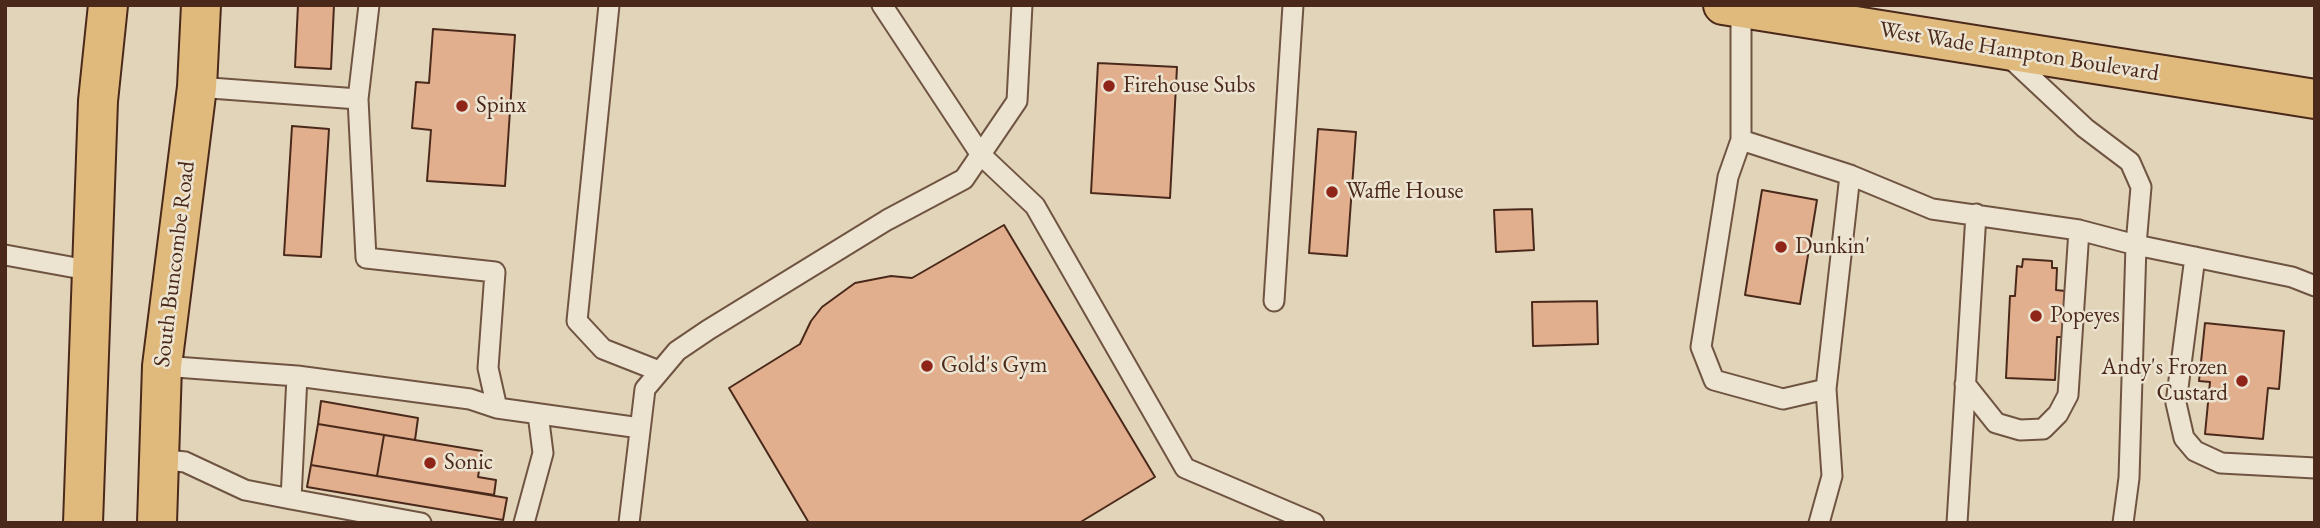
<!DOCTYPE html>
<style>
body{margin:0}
#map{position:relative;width:2320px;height:528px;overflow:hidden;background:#e1d4b8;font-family:"EB Garamond",serif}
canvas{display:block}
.frame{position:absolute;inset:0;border:7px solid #4a291b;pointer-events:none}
</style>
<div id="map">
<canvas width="2320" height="528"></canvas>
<div class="frame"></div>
</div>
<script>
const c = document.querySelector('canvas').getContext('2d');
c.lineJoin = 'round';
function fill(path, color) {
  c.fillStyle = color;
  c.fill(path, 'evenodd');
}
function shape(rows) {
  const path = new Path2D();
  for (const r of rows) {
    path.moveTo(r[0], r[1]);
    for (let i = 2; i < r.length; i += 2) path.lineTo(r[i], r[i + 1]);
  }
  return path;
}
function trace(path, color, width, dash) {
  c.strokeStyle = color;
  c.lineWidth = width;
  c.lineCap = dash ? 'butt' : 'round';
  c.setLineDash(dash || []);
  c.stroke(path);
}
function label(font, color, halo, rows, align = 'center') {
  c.font = font + ' "EB Garamond",serif';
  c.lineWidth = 5;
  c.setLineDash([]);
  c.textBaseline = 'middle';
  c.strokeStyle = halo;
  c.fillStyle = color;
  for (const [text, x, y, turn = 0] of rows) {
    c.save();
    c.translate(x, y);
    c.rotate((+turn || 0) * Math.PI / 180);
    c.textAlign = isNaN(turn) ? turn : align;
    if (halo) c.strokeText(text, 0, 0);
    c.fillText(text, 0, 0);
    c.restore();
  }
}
const building = shape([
 [298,5,334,5,331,69,295,67,298,5],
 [433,29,515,35,505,186,427,181,431,130,412,128,416,82,429,83,433,29],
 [1098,63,1177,67,1170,198,1091,193,1098,63],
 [292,126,329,129,321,257,284,255,292,126],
 [1318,129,1356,132,1347,256,1309,253,1318,129],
 [1762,190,1817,200,1800,304,1745,295,1762,190],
 [1532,209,1534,250,1496,252,1494,210,1532,209],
 [1004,225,1155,477,1079,523,809,523,729,388,800,344,811,321,822,307,855,283,891,276,912,278,1004,225],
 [2023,259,2052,261,2052,268,2057,268,2056,290,2065,291,2063,337,2057,337,2055,380,2006,378,2010,296,2015,296,2017,266,2022,267,2023,259],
 [1597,301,1598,344,1533,346,1532,302,1597,301],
 [2205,323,2284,331,2279,389,2268,388,2263,439,2205,434,2210,382,2199,381,2205,323],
 [321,401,418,418,415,440,318,424,321,401],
 [318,424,384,435,377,476,311,465,318,424],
 [384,435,482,451,478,477,496,480,494,495,377,476,384,435],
 [311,465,507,498,503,520,307,487,311,465]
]);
fill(building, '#e1af8d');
trace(building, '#4a291b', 2);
const lane = shape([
 [609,5,577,321,603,349,659,371],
 [882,5,981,155,1035,206,1185,468,1314,523],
 [1741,8,1741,140,1850,175,1932,209,2079,230,2136,245,2129,478,2123,523],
 [2006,54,2085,128,2130,162,2141,187,2136,245,2292,277,2315,286],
 [197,87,358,99,366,258,495,272,488,368,497,408],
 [358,99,369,5],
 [1741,140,1728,177,1701,347,1714,380,1783,399,1826,389],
 [5,255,93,271],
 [2195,257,2176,403,2184,438,2195,451,2221,463,2315,468],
 [1274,301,1293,5],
 [297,376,470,399,497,408,640,428],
 [1965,384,1996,423,2020,430,2043,429,2058,414,2068,395,2079,230],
 [159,459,185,462,245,490,291,499,297,376,162,366],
 [291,499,421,523],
 [524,523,543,453,538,414],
 [629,523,645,389,677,351,708,330,887,220,964,179,1017,101,1022,5],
 [1819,523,1832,476,1826,389,1850,175],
 [1957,523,1976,214]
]);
const primary = shape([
 [1723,5,2315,99],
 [83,523,98,101,108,5],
 [157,523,162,366,197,87,201,5]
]);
trace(lane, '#705442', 23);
trace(primary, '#4a291b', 42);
trace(lane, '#ece3d1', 19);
trace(primary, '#e0ba7c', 38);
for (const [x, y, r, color] of [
 [1109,86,7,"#8f2418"],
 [462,106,7,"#8f2418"],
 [1332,192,7,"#8f2418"],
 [1781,247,7,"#8f2418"],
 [2036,316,7,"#8f2418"],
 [927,366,7,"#8f2418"],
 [2242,381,7,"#8f2418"],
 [430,463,7,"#8f2418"]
]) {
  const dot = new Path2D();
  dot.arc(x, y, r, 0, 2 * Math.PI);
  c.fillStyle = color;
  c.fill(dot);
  trace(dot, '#ece3d1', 2.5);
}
label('23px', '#4a291b', '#ece3d1', [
 ["West Wade Hampton Boulevard",2019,52,9],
 ["South Buncombe Road",175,264,-83]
]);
label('23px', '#4a291b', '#ece3d1', [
 ["Firehouse Subs",1123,86],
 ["Spinx",476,106],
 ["Waffle House",1346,192],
 ["Dunkin'",1795,247],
 ["Popeyes",2050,316],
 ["Gold's Gym",941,366],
 ["Andy's Frozen",2228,368,"right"],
 ["Custard",2228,394,"right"],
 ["Sonic",444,463]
], 'left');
</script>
